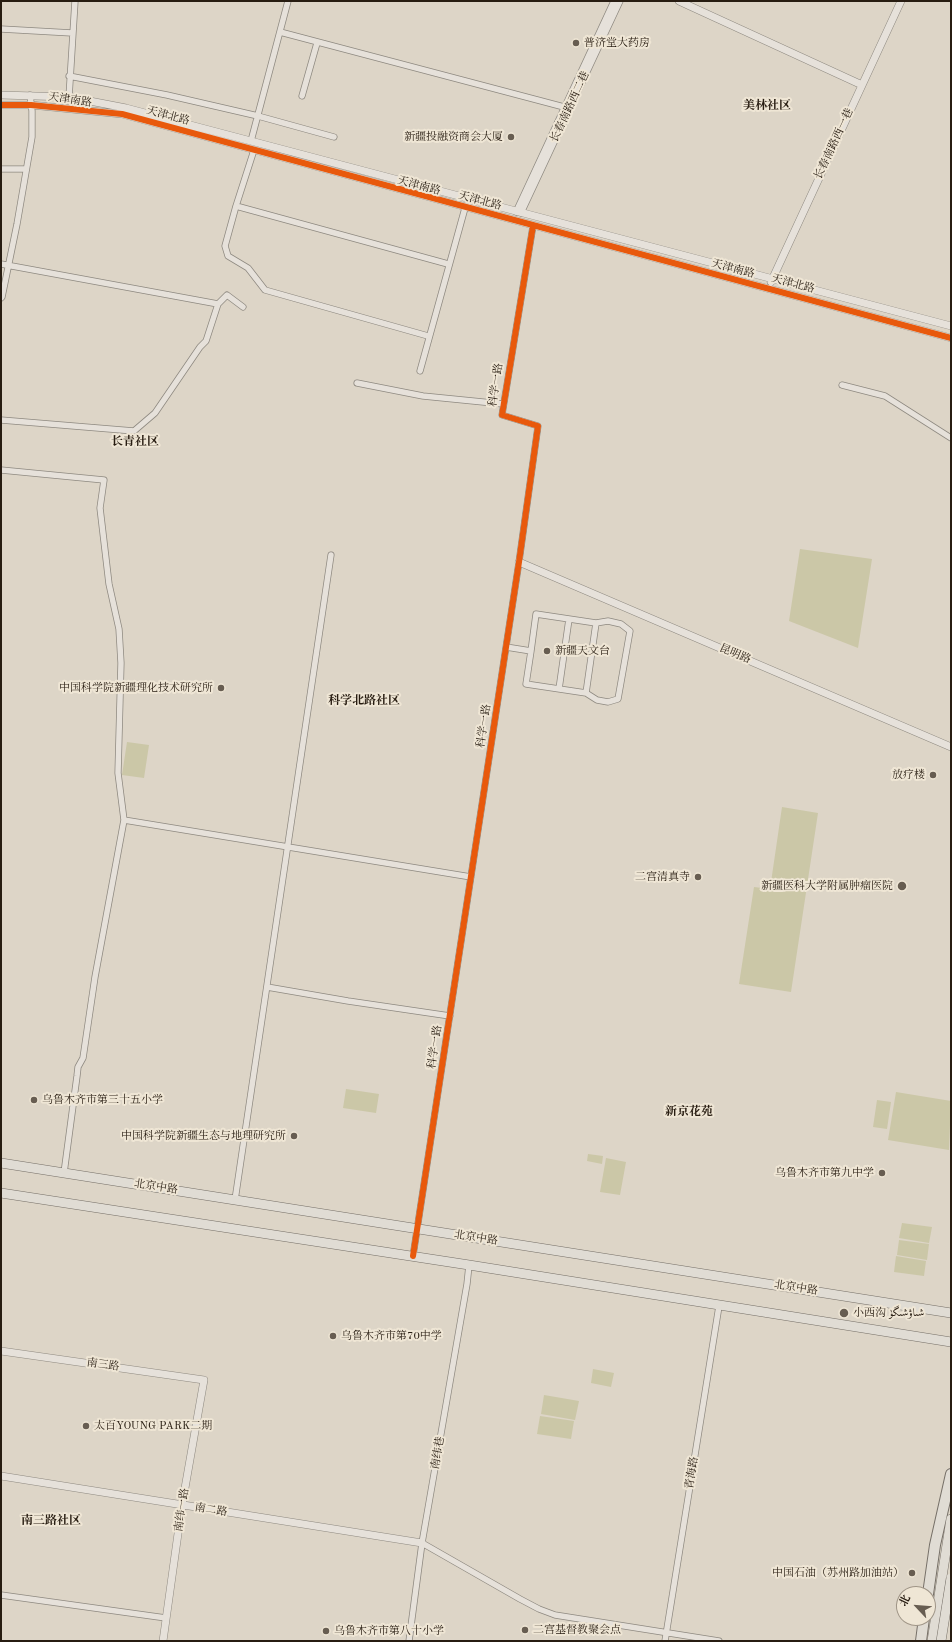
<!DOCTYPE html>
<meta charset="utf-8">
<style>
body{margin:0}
#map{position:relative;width:952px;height:1642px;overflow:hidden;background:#ddd5c7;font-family:"Old Standard TT","Noto Serif SC",serif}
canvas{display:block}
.frame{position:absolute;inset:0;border:2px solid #271c11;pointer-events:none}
.north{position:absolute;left:896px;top:1586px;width:40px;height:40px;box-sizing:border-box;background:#efe6d5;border:1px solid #9f9587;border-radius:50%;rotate:296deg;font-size:11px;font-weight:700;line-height:16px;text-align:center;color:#271c11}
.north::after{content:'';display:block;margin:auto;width:14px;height:18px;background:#675d51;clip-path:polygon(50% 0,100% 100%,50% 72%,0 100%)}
</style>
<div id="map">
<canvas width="952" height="1642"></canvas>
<div class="frame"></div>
<div class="north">北</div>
</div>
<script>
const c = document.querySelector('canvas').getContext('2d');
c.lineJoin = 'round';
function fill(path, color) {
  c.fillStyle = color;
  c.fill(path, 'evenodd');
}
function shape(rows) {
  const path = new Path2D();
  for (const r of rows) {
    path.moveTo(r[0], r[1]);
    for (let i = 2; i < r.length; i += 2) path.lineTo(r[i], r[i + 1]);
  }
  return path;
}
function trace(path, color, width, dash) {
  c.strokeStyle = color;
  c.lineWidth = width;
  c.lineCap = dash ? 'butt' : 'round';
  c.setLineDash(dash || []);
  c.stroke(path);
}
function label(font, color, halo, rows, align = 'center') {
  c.font = font + ' "Old Standard TT",Amiri,"Noto Serif SC",serif';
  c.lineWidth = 4;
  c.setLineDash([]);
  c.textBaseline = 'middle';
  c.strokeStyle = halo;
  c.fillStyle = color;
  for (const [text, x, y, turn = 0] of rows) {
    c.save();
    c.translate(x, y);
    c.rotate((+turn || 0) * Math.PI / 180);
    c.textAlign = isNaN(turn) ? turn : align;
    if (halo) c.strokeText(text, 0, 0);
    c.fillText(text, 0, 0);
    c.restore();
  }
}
fill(shape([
 [800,549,872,559,858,648,789,621],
 [127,742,149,745,144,778,122,775],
 [782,807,818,813,791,992,739,984,754,887,770,889],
 [346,1089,379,1094,376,1113,343,1108],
 [896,1092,951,1101,949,1150,888,1140],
 [877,1100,891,1102,887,1129,873,1127],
 [588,1154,603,1156,602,1164,587,1161],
 [606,1158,626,1162,620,1195,600,1192],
 [902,1223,932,1227,929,1243,899,1238],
 [899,1240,929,1244,927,1260,897,1255],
 [896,1256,926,1261,924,1276,894,1272],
 [593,1369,614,1373,611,1387,591,1383],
 [544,1395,579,1401,575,1420,541,1414],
 [540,1416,574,1421,571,1439,537,1434]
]), '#cbc7a7');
const minor = shape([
 [1,29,72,33],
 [280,32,564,107],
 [69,76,167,95,258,116,334,137],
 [302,96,317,43],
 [69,97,75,1],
 [251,141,288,1],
 [254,150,236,206,448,264],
 [1,169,26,169],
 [236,206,225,246,228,256,248,268,265,290,428,336],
 [516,212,614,1],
 [521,213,620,1],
 [1,264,218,304],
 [1,298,2,297,17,224,32,137,32,111,30,95],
 [420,371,465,208],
 [357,383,423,396,503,404],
 [842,385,885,396,951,438],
 [1,420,134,431,155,413,200,347,206,341,218,304,227,295,243,307],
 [1,470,104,480,100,508,109,584,119,629,121,663,118,773,124,820,95,977,83,1058,78,1067,77,1076,64,1173],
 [506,647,531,651,536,614,596,623,586,693,526,684,531,651],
 [559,689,569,619],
 [586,693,597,700,608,702,618,699,630,631,621,624,608,621,596,623],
 [124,820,471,877],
 [267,987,348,1001,450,1016],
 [235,1200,331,555],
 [413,1256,519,562,538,426,502,415,533,226],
 [422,1543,520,1599,539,1609,555,1615,719,1641],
 [1,1595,166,1618],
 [409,1641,422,1543,467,1284,469,1265],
 [665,1641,719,1306]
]);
const tertiary = shape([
 [679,1,862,85],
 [1,95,69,97,126,108,951,326],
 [1,105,31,105,122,114,951,338],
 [771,282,901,1],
 [519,562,951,747],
 [1,1351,204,1380,182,1505,163,1641],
 [1,1476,422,1543]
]);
const primary = shape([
 [1,1163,951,1313],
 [1,1193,469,1265,951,1342],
 [932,1641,951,1519]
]);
const trunk = shape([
 [928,1594,935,1545,951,1474],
 [921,1641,924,1618]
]);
trace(minor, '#8e8980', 7);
trace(tertiary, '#8e8980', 8);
trace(primary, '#756f67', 10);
trace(trunk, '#756f67', 12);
trace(minor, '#e6e1da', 5.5);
trace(tertiary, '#e6e1da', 7);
trace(primary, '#e0dcd4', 9);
trace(trunk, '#e0dcd4', 10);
const primaryBridge = shape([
 [941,1641,951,1578]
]);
trace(primaryBridge, '#756f67', 10, []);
trace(primaryBridge, '#e0dcd4', 9);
trace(shape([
 [1,105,31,105,122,114,951,338],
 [413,1256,519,562,538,426,502,415,533,226]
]), '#e8590c', 6);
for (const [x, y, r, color] of [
 [576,43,4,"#675d51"],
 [511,137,4,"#675d51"],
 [547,651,4,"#675d51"],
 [221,688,4,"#675d51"],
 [933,775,4,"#675d51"],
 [698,877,4,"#675d51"],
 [902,886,5,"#675d51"],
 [34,1100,4,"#675d51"],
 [294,1136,4,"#675d51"],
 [882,1173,4,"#675d51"],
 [844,1313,5,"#675d51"],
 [333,1336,4,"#675d51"],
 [86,1426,4,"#675d51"],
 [912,1573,4,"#675d51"],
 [525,1630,4,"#675d51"],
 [326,1631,4,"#675d51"]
]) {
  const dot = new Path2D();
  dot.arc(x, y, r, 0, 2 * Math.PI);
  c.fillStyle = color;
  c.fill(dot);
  trace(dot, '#efe6d5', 1.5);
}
label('11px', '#271c11', '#efe6d5', [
 ["普济堂大药房",584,43],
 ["新疆投融资商会大厦",503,137,"right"],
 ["新疆天文台",555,651],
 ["中国科学院新疆理化技术研究所",213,688,"right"],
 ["放疗楼",925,775,"right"],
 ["二宫清真寺",690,877,"right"],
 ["新疆医科大学附属肿瘤医院",893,886,"right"],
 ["乌鲁木齐市第三十五小学",42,1100],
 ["中国科学院新疆生态与地理研究所",286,1136,"right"],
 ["乌鲁木齐市第九中学",874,1173,"right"],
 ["小西沟 شىاۋشىگۈ",853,1313],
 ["乌鲁木齐市第70中学",341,1336],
 ["太百YOUNG PARK二期",94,1426],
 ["中国石油（苏州路加油站）",904,1573,"right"],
 ["二宫基督教聚会点",533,1630],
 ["乌鲁木齐市第八十小学",334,1631]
], 'left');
label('11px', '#271c11', '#efe6d5', [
 ["天津南路",70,100,9],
 ["长春南路西二巷",570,107,-65],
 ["天津北路",168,116,15],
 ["长春南路西一巷",834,144,-65],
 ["天津南路",419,186,15],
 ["天津北路",480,201,15],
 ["天津南路",733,269,15],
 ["天津北路",793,284,15],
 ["科学一路",496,385,-81],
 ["昆明路",735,654,23],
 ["科学一路",484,726,-81],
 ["科学一路",435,1047,-81],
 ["北京中路",156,1187,9],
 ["北京中路",476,1238,9],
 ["北京中路",796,1288,9],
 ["南三路",103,1365,8],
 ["南纬巷",438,1453,-80],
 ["青海路",692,1473,-81],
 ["南纬一路",182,1510,-81],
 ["南二路",211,1510,9]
]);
label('bold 12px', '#271c11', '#efe6d5', [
 ["美林社区",767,106],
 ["长青社区",135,442],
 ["科学北路社区",364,701],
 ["新京花苑",689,1112],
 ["南三路社区",51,1521]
]);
</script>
